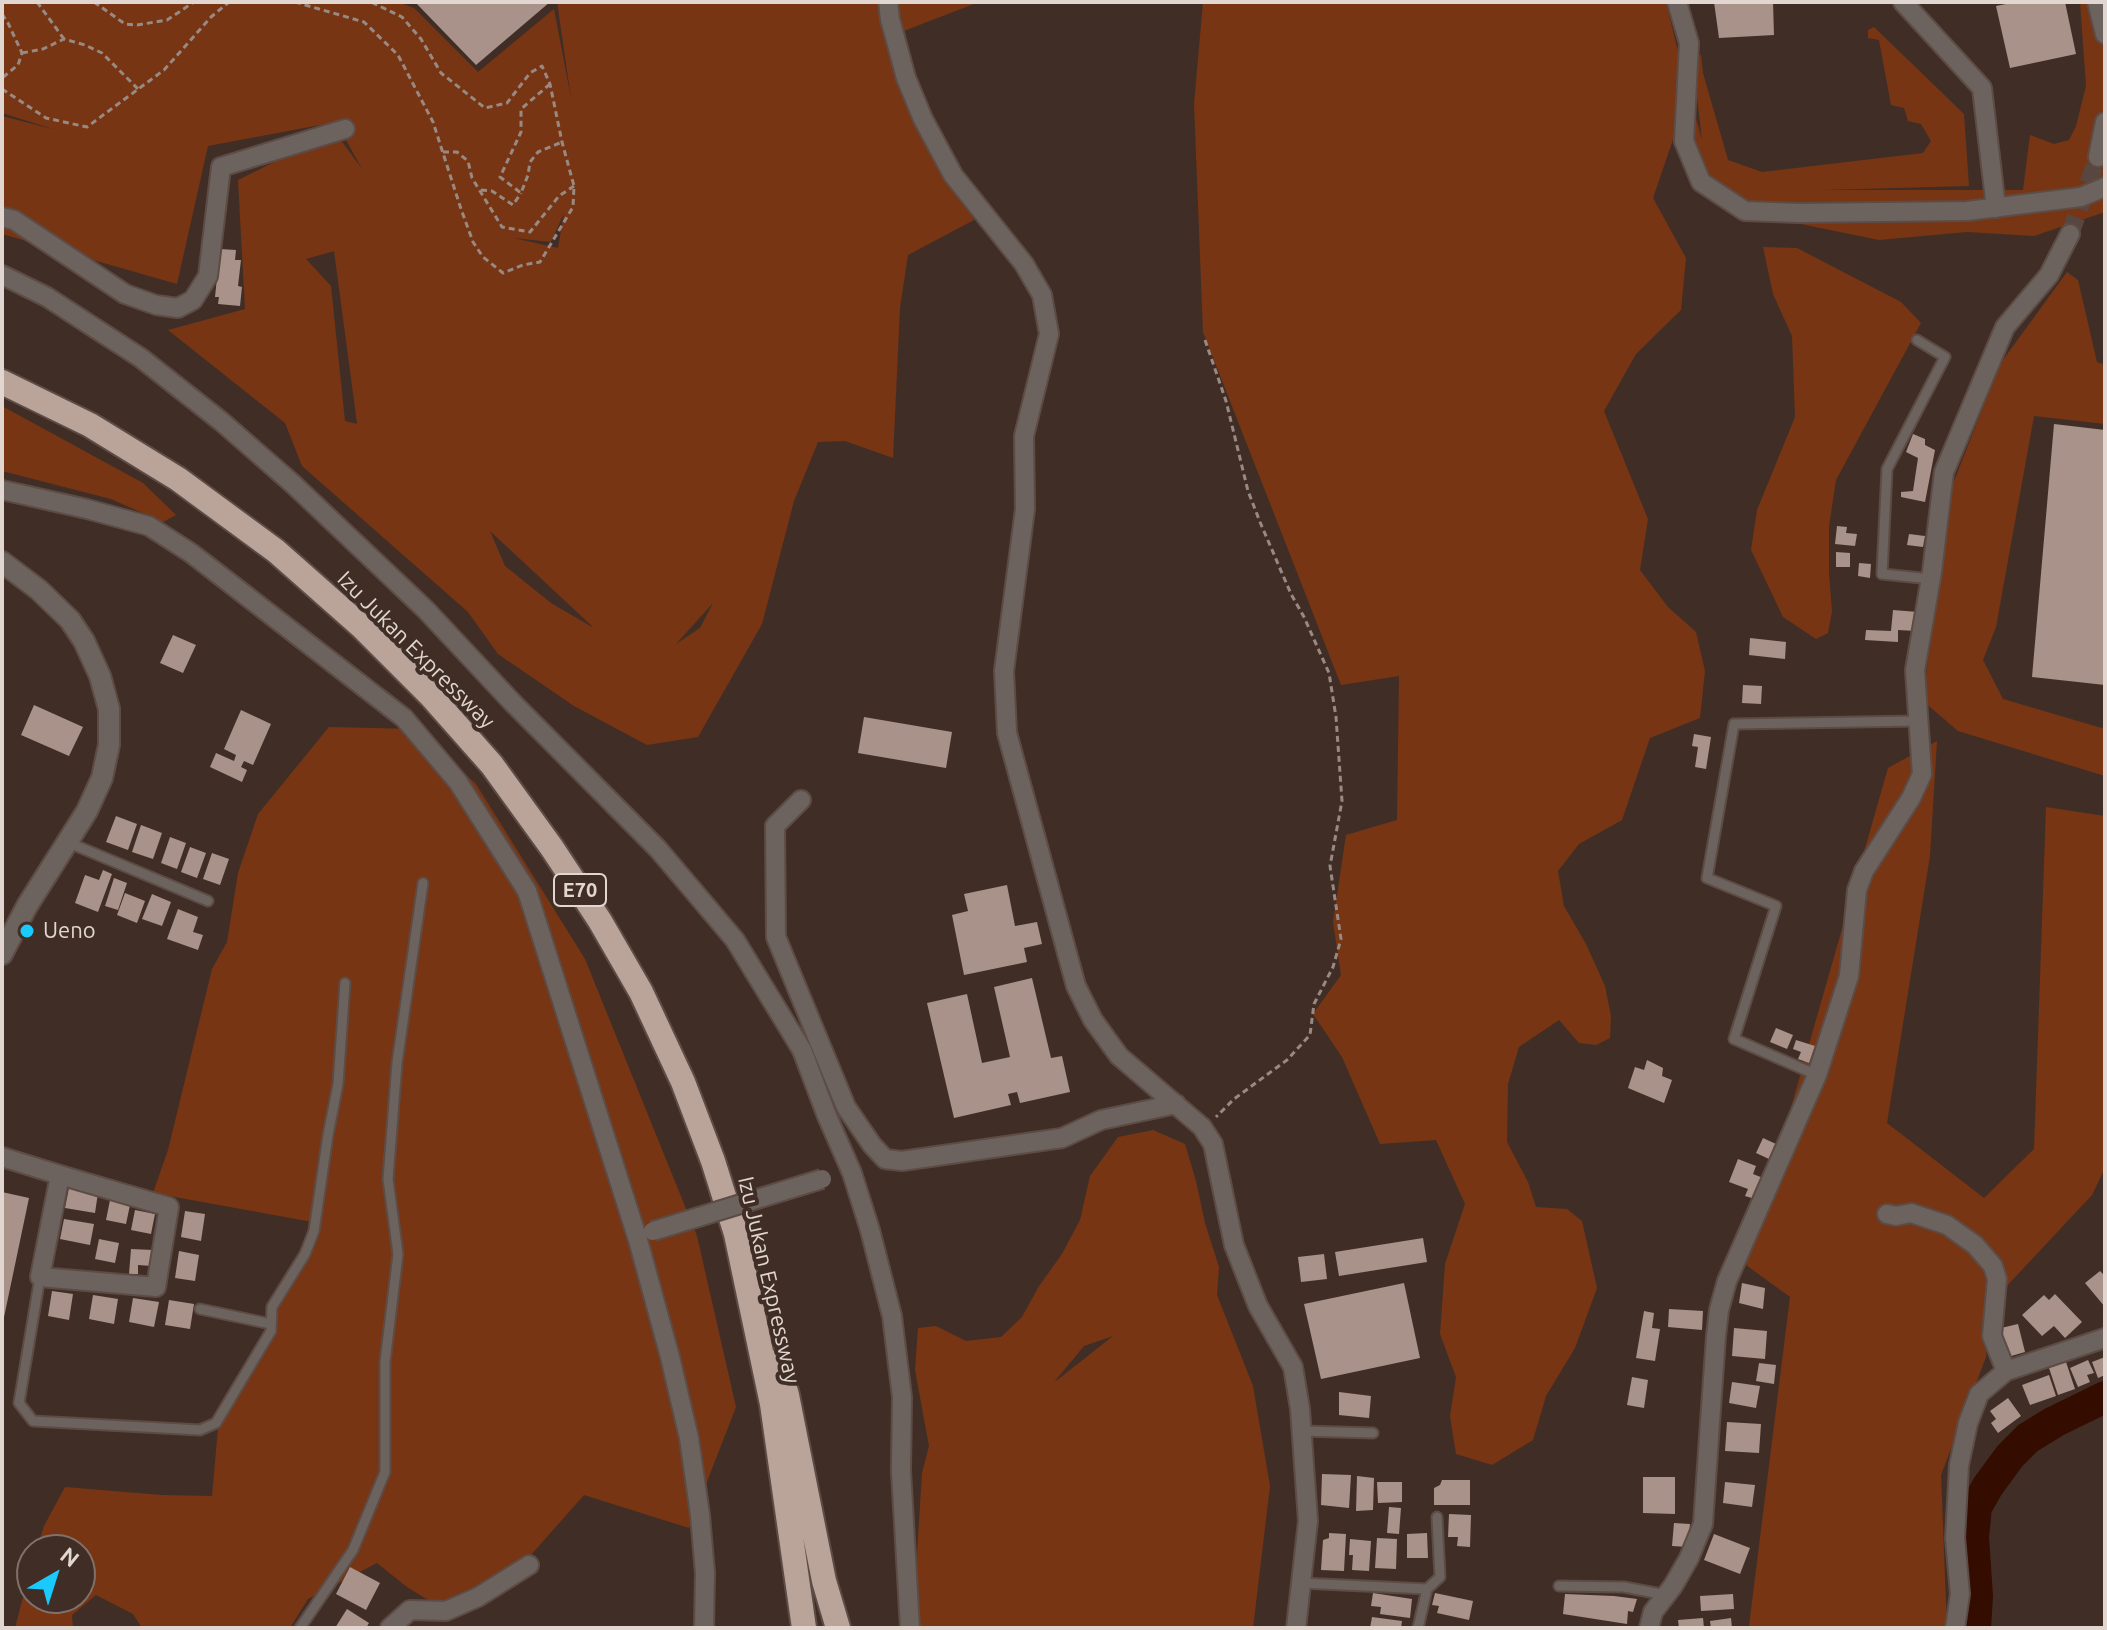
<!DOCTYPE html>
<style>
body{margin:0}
#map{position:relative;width:2107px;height:1630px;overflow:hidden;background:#402e26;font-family:Ubuntu,sans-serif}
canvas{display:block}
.frame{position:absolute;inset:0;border:4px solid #e1d6d0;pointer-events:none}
.north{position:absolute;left:16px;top:1534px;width:80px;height:80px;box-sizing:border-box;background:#402e26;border:2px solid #80716a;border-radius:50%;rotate:39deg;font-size:22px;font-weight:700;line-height:32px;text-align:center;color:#e1d6d0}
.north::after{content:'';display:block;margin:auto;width:28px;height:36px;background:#1acafc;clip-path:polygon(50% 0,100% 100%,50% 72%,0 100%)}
</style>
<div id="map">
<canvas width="2107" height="1630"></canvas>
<div class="frame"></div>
<div class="north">N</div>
</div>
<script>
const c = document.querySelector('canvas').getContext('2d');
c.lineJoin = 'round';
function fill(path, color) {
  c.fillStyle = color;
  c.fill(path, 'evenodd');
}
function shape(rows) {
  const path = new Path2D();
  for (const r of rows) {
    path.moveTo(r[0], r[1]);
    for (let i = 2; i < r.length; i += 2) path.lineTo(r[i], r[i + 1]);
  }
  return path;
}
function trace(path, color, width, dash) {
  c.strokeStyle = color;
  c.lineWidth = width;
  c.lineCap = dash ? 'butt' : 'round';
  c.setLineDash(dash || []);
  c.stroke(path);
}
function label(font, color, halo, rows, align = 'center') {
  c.font = font + ' Ubuntu,sans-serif';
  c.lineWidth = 8;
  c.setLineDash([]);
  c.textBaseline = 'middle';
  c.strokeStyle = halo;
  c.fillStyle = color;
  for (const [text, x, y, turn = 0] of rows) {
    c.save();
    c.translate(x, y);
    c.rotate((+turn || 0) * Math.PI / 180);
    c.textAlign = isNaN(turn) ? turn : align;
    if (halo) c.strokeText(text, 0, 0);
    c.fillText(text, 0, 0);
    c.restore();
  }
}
fill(shape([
 [2,2,398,2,414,8,478,72,554,9,571,98,557,2,979,2,896,34,919,109,974,220,908,255,900,308,893,458,845,441,818,442,794,501,762,624,698,737,647,745,574,706,498,654,468,612,302,466,285,423,168,330,245,309,238,180,335,132,362,169,336,122,208,146,177,284,2,234,2,116,56,130,2,113],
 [564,213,558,248,514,238,551,242],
 [334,251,357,423,357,424,345,421,331,286,306,259],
 [490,531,592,626,592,627,551,603,505,566],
 [713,603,700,628,676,644],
 [1203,2,1666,2,1683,72,1702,140,1693,63,1701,54,1703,73,1728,160,1762,172,1923,153,1931,141,1921,124,1908,121,1904,108,1891,105,1879,40,1868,38,1868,30,1874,27,1964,114,1969,186,1822,190,2023,190,2030,135,2054,144,2069,140,2076,126,2086,86,2080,2,2105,2,2105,212,2034,236,1967,232,1879,240,1747,213,1702,185,1681,116,1653,198,1686,258,1681,310,1636,354,1604,411,1648,519,1640,570,1668,607,1696,632,1705,671,1700,718,1650,738,1622,820,1579,844,1558,871,1564,906,1586,944,1605,986,1611,1016,1610,1038,1596,1045,1579,1043,1559,1020,1519,1047,1508,1084,1507,1142,1528,1182,1536,1207,1567,1209,1582,1221,1597,1288,1575,1348,1546,1396,1533,1440,1492,1465,1456,1454,1450,1416,1456,1377,1440,1334,1445,1264,1465,1204,1436,1140,1380,1144,1342,1057,1313,1014,1341,975,1333,922,1346,835,1397,820,1399,676,1341,685,1203,332,1194,104],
 [1763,247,1797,248,1901,302,1921,323,1836,480,1829,526,1829,573,1832,611,1828,633,1816,639,1783,617,1751,550,1757,510,1795,417,1792,336,1773,294],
 [2067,272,2078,280,2097,362,2105,365,2105,424,2034,416,1996,627,1983,660,2003,699,2105,729,2105,776,1958,731,1923,701,1947,499,2000,364],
 [2,406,143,483,176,515,163,522,111,499,2,471],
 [329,727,415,729,476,784,585,959,697,1236,736,1407,689,1528,584,1495,522,1565,446,1611,407,1587,377,1563,308,1599,290,1628,142,1628,133,1614,96,1595,72,1615,73,1628,15,1628,32,1562,32,1598,80,1598,80,1550,36,1550,44,1526,65,1487,162,1495,212,1496,218,1428,271,1324,284,1288,318,1223,153,1193,168,1150,212,969,227,942,238,873,258,814],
 [1937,741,1930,856,1887,1123,1984,1198,2034,1149,2046,807,2105,816,2105,1168,2092,1195,1989,1305,1986,1357,1941,1475,1947,1628,1761,1628,1749,1626,1790,1297,1746,1265,1888,768],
 [1153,1130,1185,1144,1196,1181,1205,1223,1219,1267,1217,1295,1253,1386,1270,1486,1253,1628,919,1628,915,1586,922,1473,929,1446,915,1370,918,1328,936,1326,966,1341,1001,1337,1022,1317,1039,1286,1062,1254,1080,1220,1090,1176,1118,1137],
 [1113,1336,1056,1381,1055,1381,1084,1346]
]), '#773514');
trace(shape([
 [1975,1628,1977,1596,1973,1537,1976,1507,1988,1486,2010,1456,2028,1438,2054,1422,2105,1397]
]), '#340d00', 32);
fill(shape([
 [415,2,550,2,476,65],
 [1714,2,1773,2,1774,35,1719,38],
 [2016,2,2065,2,2076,54,2010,68,1996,6],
 [220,249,236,250,235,260,241,260,238,286,242,287,240,306,218,304,219,297,215,297],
 [2054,424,2105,430,2105,685,2032,677],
 [1913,434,1925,439,1925,445,1935,450,1925,502,1901,497,1901,492,1913,491,1918,458,1906,452],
 [1837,526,1847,527,1846,533,1857,534,1855,546,1835,544],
 [1909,534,1925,536,1923,547,1907,545],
 [1836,552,1850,553,1850,567,1836,567],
 [1859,563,1871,564,1870,578,1858,576],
 [1893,610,1918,612,1916,631,1898,630,1898,642,1865,640,1866,630,1891,631],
 [173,635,196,645,183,673,160,663],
 [1750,638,1786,642,1785,659,1749,655],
 [1743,685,1762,686,1761,704,1742,703],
 [34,705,83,727,69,756,21,735],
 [241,710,271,724,253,765,244,761,241,767,247,770,242,782,210,767,216,753,234,761,236,755,224,749],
 [864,717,952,732,946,768,858,753],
 [1694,734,1711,737,1706,769,1695,767,1698,747,1692,746],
 [116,816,137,824,128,850,106,842],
 [141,825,162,833,153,859,132,852],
 [170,837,186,843,177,869,161,863],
 [190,847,206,853,197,878,181,872],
 [212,853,229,859,220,885,203,879],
 [103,870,112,874,98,912,75,903,85,875,99,880],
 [114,878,127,883,118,910,105,906],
 [1007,885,1015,926,1037,922,1042,944,1024,948,1027,962,964,975,952,915,968,911,964,894],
 [125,893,145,901,137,923,117,915],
 [152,894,171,902,162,926,142,919],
 [178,909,198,917,193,932,203,935,198,950,167,939],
 [1032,978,1051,1058,1062,1056,1070,1092,1020,1103,1017,1092,1008,1094,1011,1105,954,1118,927,1003,967,994,982,1063,1010,1057,994,987],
 [1776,1028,1793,1035,1787,1049,1770,1042],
 [1796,1040,1815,1046,1809,1063,1798,1059,1801,1052,1793,1049],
 [1647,1060,1663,1068,1662,1076,1672,1080,1664,1103,1628,1088,1635,1067,1644,1070],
 [1763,1138,1776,1144,1769,1159,1756,1153],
 [1738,1159,1756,1166,1753,1174,1763,1178,1755,1199,1745,1196,1748,1189,1729,1182],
 [69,1188,98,1193,95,1213,65,1208],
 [2,1192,29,1198,3,1322,2,1322],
 [110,1200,130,1205,126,1224,106,1220],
 [135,1210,155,1214,151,1234,131,1230],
 [185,1211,205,1214,201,1241,181,1237],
 [64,1219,94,1224,90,1245,60,1239],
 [1423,1238,1427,1262,1339,1276,1335,1252],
 [99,1239,119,1243,115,1263,95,1259],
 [131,1249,153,1250,152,1266,138,1265,138,1274,129,1274],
 [179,1251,199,1255,195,1281,175,1278],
 [1324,1254,1327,1279,1301,1282,1298,1257],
 [2100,1271,2105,1276,2105,1307,2085,1283],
 [1404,1283,1420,1358,1321,1379,1304,1304],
 [1742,1283,1765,1288,1763,1309,1739,1303],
 [52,1291,73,1294,69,1320,48,1316],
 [2055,1294,2082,1322,2065,1338,2054,1326,2042,1336,2022,1315,2044,1295,2049,1300],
 [93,1295,118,1299,114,1324,89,1319],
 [133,1298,159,1302,154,1327,129,1322],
 [169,1300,194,1304,190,1329,165,1325],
 [1669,1309,1703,1311,1702,1330,1668,1327],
 [1644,1311,1654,1313,1652,1328,1660,1329,1655,1361,1636,1358],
 [2018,1324,2025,1352,2008,1357,2001,1328],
 [1734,1328,1767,1331,1765,1359,1732,1356],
 [2105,1357,2105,1375,2098,1378,2092,1362],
 [2088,1360,2094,1373,2087,1375,2090,1382,2078,1387,2070,1368],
 [2066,1362,2075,1389,2058,1395,2049,1368],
 [1759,1363,1776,1365,1774,1384,1756,1381],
 [2049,1375,2056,1396,2030,1405,2022,1385],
 [1632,1377,1648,1380,1644,1408,1627,1405],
 [1732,1382,1760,1386,1756,1408,1729,1403],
 [1339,1392,1371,1396,1369,1418,1339,1415],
 [2008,1398,2021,1416,1998,1433,1991,1423,1996,1419,1990,1411],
 [1727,1422,1761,1424,1759,1453,1725,1451],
 [1322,1474,1351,1475,1349,1508,1321,1505],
 [1357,1476,1374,1478,1373,1510,1356,1511],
 [1643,1477,1675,1477,1675,1514,1643,1513],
 [1442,1480,1470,1480,1470,1505,1434,1505,1434,1488,1440,1485],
 [1377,1482,1402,1482,1402,1502,1378,1503],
 [1725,1482,1755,1485,1752,1507,1723,1503],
 [1389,1507,1401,1508,1399,1534,1387,1533],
 [1449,1514,1471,1515,1470,1547,1457,1546,1458,1537,1448,1537],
 [1674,1523,1690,1524,1688,1547,1672,1546],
 [1329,1533,1346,1534,1344,1571,1321,1570,1323,1540,1329,1538],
 [1427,1533,1428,1558,1407,1558,1407,1534],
 [1714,1534,1750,1548,1740,1574,1704,1560],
 [1377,1538,1397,1539,1396,1569,1375,1568],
 [1350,1539,1371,1541,1369,1571,1352,1570,1353,1555,1349,1555],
 [350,1567,380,1583,366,1610,336,1594],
 [1373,1593,1412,1599,1410,1618,1380,1614,1381,1607,1371,1606],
 [1435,1593,1473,1601,1469,1620,1437,1613,1439,1606,1432,1605],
 [1565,1594,1614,1596,1637,1599,1633,1612,1628,1611,1627,1624,1563,1614],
 [1733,1594,1734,1609,1701,1611,1700,1596],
 [347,1609,369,1623,366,1628,335,1628],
 [1372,1617,1402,1621,1401,1628,1370,1628],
 [1703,1618,1704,1628,1679,1628,1678,1620],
 [1731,1618,1732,1628,1711,1628,1710,1621]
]), '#a89289');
trace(shape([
 [2070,234,2098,157]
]), '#584740', 18, [18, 9]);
const service = shape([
 [1917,340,1945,357,1887,469,1882,574,1931,579],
 [67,842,208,901],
 [1817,1075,1734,1039,1776,906,1707,878,1734,724,1918,721],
 [40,1277,19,1403,33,1421,200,1430,216,1423,271,1331,272,1307,305,1254,314,1231,328,1135,338,1084,345,983],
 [200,1309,271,1324],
 [1302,1431,1373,1433],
 [1301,1583,1427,1589,1440,1577,1437,1517],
 [1559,1586,1624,1587,1666,1595],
 [300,1628,353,1550,385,1472,385,1362,398,1254,388,1179,397,1063,423,883],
 [1418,1628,1427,1589]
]);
const minor = shape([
 [888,2,890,19,906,78,923,119,953,175,1024,264,1042,295,1049,334,1024,436,1025,509,1004,671,1007,733,1076,986,1093,1020,1119,1056,1202,1127,1213,1144,1234,1245,1258,1306,1293,1367,1300,1409,1308,1521,1296,1628],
 [1677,2,1689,43,1684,141,1701,182,1745,211,1799,213,1967,211,2081,197,2105,187],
 [1903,2,1982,88,1996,208],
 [2097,2,2105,34],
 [2098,157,2105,122],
 [2,217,14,220,125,294,156,305,178,308,193,300,208,276,221,167,345,129],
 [2,275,47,297,141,358,222,422,293,484,426,610,512,702,658,849,735,940,802,1050,827,1116,852,1173,870,1230,892,1316,902,1397,901,1471,910,1628],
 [2,490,87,509,149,526,191,553,404,718,458,782,527,891,638,1240,670,1357,689,1438,700,1515,705,1573,704,1628],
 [801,800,775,826,776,937,846,1107,872,1145,885,1159,902,1161,1062,1138,1101,1120,1176,1104],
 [2,1157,60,1175,169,1207,156,1287,40,1277,60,1175],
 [1887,1214,1896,1216,1911,1213,1947,1225,1975,1245,1993,1266,1997,1279,1992,1336,2006,1371],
 [390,1628,410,1610,446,1611,478,1597,529,1565],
 [1649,1628,1653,1612,1673,1586,1689,1558,1703,1524,1716,1336,1719,1310,1727,1281,1817,1075,1849,976,1857,890,1864,871,1911,798,1922,774,1915,670,1932,572,1944,472,2005,327,2049,275,2070,234],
 [1955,1628,1960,1594,1955,1538,1959,1465,1968,1423,1979,1394,2006,1371,2105,1338]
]);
const tertiary = shape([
 [2,562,39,590,70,620,84,641,100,676,109,709,109,745,102,778,87,811,27,906,2,954]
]);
const motorway = shape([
 [2,382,90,425,178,479,276,551,362,627,431,696,492,765,552,848,600,921,641,992,683,1082,713,1161,736,1234,772,1404,804,1628],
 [777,1362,787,1395,824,1581,838,1628]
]);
trace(service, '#5d4c45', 13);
trace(minor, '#5d4c45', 22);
trace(tertiary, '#5d4c45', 24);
trace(motorway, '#5d4c45', 28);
trace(shape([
 [37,2,64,39],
 [94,2,125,24,137,25,167,20,194,2],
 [276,2,295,2],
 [295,2,364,22,398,55,433,122,461,209,473,242,483,257,503,273,523,265,540,262,573,207,574,186,562,142,550,84,542,66,530,73,507,103,485,108,441,73,421,39,402,17,371,2],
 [2,14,8,23,22,53,18,65,2,78],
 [22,53,43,49,64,39,85,45,102,53,138,89],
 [550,84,521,109,521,132,500,177,521,193,528,175,530,162,538,152,562,142],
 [2,89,46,118,87,127,164,70,211,17,229,2],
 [443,152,457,152,468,161,472,178,502,227,530,232,559,196,574,186],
 [481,190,492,191,513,205,521,193],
 [1205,340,1226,401,1248,491,1260,522,1291,594,1304,617,1329,673,1336,717,1342,801,1330,866,1341,939,1333,967,1314,1004,1310,1035,1287,1060,1234,1099,1216,1117]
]), '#988a83', 3, [6, 4]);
trace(service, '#6c635f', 9);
trace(minor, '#6c635f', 18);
trace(tertiary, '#6c635f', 20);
trace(motorway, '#baa49a', 24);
const minorBridge = shape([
 [653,1231,822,1179]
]);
trace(minorBridge, '#5d4c45', 22, []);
trace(minorBridge, '#6c635f', 18);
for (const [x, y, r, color] of [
 [27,931,8,"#1acafc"]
]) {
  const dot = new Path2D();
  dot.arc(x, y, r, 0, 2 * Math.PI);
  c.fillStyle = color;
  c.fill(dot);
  trace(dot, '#402e26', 3);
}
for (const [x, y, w] of [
 [580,890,52]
]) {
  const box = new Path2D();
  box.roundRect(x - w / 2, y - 16, w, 32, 6);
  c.fillStyle = '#402e26';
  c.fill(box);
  trace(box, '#e1d6d0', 2);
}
label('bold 20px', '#e1d6d0', null, [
 ["E70",580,890]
]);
label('22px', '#e1d6d0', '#402e26', [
 ["Izu Jukan Expressway",416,650,45],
 ["Izu Jukan Expressway",769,1280,77]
]);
label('22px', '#e1d6d0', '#402e26', [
 ["Ueno",43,931]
], 'left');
</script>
